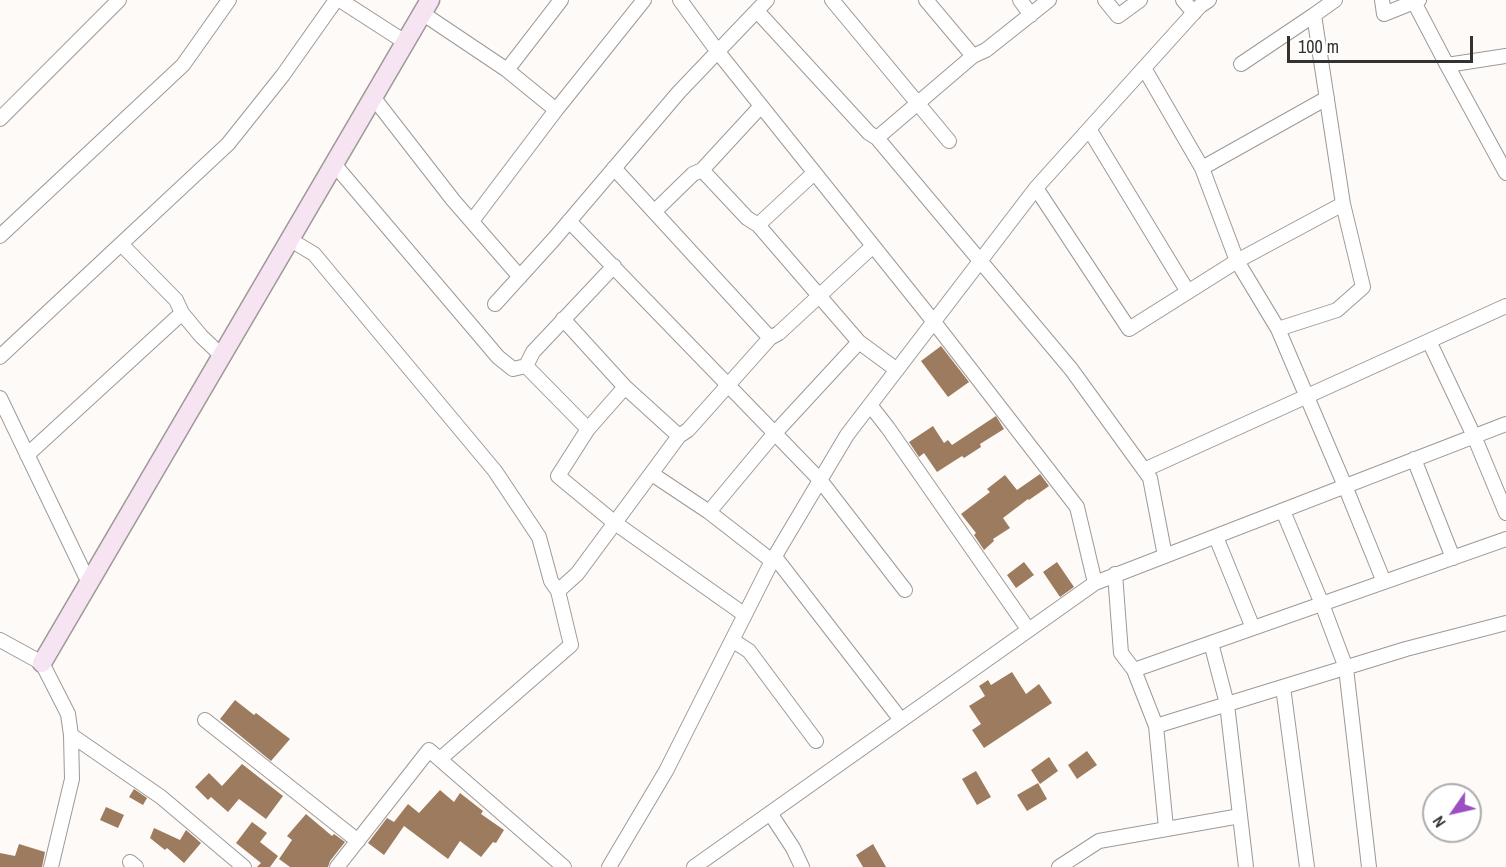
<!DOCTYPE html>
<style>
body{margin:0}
#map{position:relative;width:1506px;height:867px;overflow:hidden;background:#fefaf7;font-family:"Archivo Narrow",sans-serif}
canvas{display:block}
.north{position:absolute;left:1422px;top:783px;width:60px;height:60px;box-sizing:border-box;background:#fff;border:2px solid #aeadad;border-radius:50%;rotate:236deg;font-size:16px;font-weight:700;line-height:24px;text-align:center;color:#343231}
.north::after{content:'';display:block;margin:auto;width:21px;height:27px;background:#9a50c2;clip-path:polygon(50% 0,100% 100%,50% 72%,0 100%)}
.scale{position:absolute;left:1287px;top:36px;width:186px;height:27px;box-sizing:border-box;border:3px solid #343231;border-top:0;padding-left:8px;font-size:18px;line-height:21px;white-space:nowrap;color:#343231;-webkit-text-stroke:4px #fff;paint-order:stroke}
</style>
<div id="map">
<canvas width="1506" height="867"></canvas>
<div class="north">N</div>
<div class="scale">100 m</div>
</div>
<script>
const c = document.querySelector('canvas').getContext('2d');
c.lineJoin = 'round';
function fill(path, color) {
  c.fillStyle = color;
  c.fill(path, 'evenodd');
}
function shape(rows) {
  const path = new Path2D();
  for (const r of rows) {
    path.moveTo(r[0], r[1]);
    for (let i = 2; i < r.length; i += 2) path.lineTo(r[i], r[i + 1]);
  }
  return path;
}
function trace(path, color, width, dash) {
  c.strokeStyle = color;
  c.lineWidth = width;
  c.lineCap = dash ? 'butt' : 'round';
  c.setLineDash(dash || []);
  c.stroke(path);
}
fill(shape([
 [941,346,969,382,948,397,921,361],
 [996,416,1004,429,980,444,981,447,964,458,962,456,937,472,924,453,919,457,909,442,933,426,944,443,948,440,952,445],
 [1040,474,1049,486,1029,500,1028,499,1003,518,1010,528,993,539,994,541,984,550,974,535,976,533,961,514,990,492,987,489,1005,475,1017,490],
 [1024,562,1034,575,1016,588,1007,575],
 [1057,562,1074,587,1060,597,1043,572],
 [1012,672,1026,694,1039,684,1052,703,984,748,972,730,981,724,969,706,985,696,979,686,988,680,991,685],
 [235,700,254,715,256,713,290,739,271,761,220,719],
 [1087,751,1097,765,1077,779,1068,765],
 [1049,757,1058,771,1040,784,1031,770],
 [242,764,283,796,266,819,239,799,228,812,211,797,208,800,195,787,209,773,222,786],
 [976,771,991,797,977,805,962,779],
 [1038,783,1047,799,1027,811,1017,795],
 [134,789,147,798,143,805,129,797],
 [440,790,454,802,460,793,483,811,481,814,504,830,496,843,493,842,481,857,460,841,448,859,404,826,384,855,368,843,387,818,394,822,408,804,419,813],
 [106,807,124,815,118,828,100,820],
 [306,814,332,836,334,834,345,842,330,861,328,867,290,867,279,859,292,840,287,836],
 [252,822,267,833,260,842,278,856,270,867,257,867,261,863,236,843],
 [154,828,180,840,186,830,201,843,184,863,167,848,165,850,150,838],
 [19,844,45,852,42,867,0,867,0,853,15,856],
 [873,844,886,867,863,867,856,855]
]), '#9d7b5e');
const street = shape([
 [340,0,405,42],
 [680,0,718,52,934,322,1077,507,1095,583],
 [832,0,949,141],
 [926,0,973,56],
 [1020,0,1031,15],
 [1105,0,1118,16,1140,0],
 [1183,0,1194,13],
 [1382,0,1384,14,1419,0],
 [1414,2,1447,65,1506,56],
 [757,11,869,133,877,138,1071,369,1150,478,1165,556],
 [422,13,507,70,556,110],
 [1241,64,1314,15],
 [1447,65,1506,173],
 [1144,68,1202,168,1237,261,1278,329,1345,486,1384,582],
 [507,70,561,0],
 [373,97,453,200,520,277],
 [0,119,119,0],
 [1089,129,1188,292],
 [877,138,973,56,986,50,1049,0],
 [334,164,498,357,513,369,526,366,533,352,614,266],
 [614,168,770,338],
 [1202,168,1327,98],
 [702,170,747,218,758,225,859,342,897,370],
 [1036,188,1129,329,1237,261,1343,204,1314,15,1335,0],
 [655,211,693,174,702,170,761,106],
 [472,221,556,110,644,0],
 [569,221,820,480,905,590],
 [758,225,814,173],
 [0,236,183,65,229,0],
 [289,239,314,254,495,471,539,537,551,581,558,591,571,645,440,759],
 [122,245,176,300,182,313,201,336,221,355],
 [495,304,554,239,679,92,767,0],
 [563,319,625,387,679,436],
 [1278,329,1337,310,1363,287,1343,204],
 [1429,341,1474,436,1506,513],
 [0,357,228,144,283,75,336,0],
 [526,366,588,429],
 [625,387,588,429,558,476,615,523,745,615],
 [0,398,89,583],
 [870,405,888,428,1028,629],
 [27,455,182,313],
 [1414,459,1453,558],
 [1144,470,1506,306],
 [652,474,709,512,772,561],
 [1283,511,1322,604,1346,668,1369,867],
 [709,512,774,434,859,342],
 [1216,537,1253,628],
 [775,557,901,720],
 [1115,574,1121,653,1134,670],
 [558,591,577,574,679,436,688,430,770,338,779,333,873,246],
 [0,640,42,663,68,714,71,735,161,797,244,867],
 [732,640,749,651,816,741],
 [1211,643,1227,704,1246,867],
 [1283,687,1307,867],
 [205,720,358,841],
 [1156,726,1134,670,1506,539],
 [770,813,793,848,802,867],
 [1166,828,1156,726,1406,649,1506,623],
 [130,862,136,867],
 [51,867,72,779,71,735],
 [337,867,429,750,564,867],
 [609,867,666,771,772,561,847,435,1036,188,1171,38,1200,6,1209,0],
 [694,867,1095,583,1506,424],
 [1059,867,1099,841,1240,816]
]);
const secondary = shape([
 [42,663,430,0]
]);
trace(street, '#9d9997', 16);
trace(secondary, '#9d9997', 21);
trace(street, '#fff', 14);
trace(secondary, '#f7e4f2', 18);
</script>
